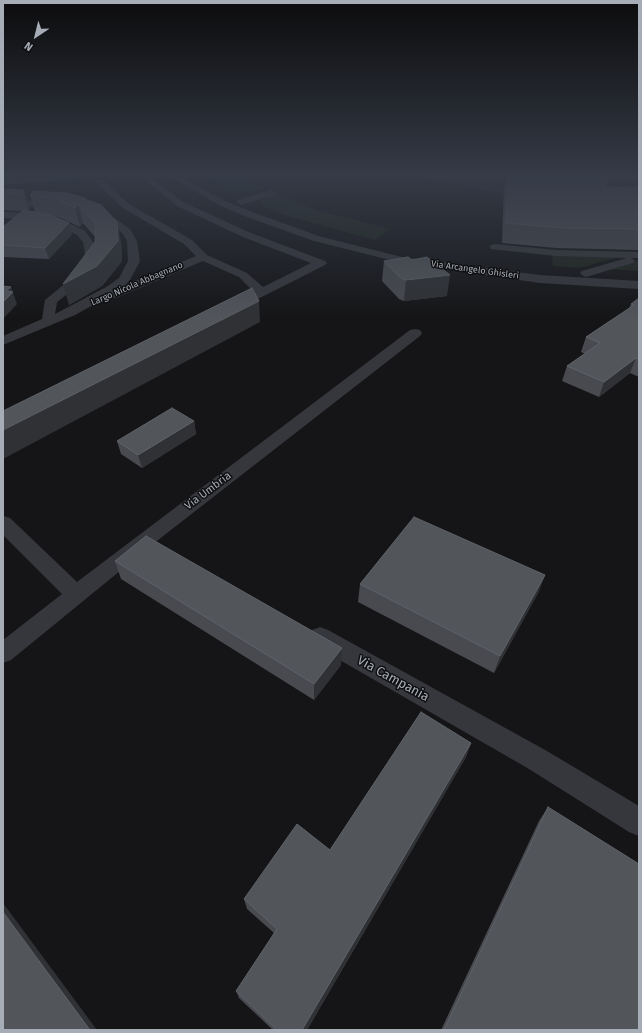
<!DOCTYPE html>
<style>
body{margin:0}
#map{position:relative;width:642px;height:1033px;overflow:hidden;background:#151517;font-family:"Fira Sans",sans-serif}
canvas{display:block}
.frame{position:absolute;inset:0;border:4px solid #a6adb7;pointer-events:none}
.north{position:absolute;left:16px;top:16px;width:40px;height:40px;-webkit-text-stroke:3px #101012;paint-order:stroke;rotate:215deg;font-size:11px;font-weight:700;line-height:16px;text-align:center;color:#a6adb7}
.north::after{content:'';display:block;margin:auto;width:14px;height:18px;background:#a6adb7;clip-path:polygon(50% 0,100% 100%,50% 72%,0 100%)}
</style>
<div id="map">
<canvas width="642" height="1033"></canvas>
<div class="frame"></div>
<div class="north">N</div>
</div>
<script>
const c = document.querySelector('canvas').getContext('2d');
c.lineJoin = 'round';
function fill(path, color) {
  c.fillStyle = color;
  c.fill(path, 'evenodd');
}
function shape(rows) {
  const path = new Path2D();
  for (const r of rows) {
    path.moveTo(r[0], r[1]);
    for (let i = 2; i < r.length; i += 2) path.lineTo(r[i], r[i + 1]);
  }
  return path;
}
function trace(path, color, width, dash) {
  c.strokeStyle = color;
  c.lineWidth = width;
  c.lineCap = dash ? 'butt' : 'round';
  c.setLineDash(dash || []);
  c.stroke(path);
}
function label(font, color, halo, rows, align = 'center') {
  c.font = font + ' "Fira Sans",sans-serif';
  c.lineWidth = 3;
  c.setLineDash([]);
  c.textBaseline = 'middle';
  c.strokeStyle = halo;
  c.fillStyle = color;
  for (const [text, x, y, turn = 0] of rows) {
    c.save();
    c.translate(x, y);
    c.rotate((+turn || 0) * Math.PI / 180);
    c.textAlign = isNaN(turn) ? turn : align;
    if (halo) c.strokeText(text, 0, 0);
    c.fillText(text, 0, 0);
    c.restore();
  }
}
fill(shape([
 [417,176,611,176,639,183,639,198,538,196,504,193,463,187]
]), '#212124');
fill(shape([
 [206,176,237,176,265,189,253,192,233,193,228,191],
 [275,194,320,211,390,229,375,240,288,216,266,208,260,203,262,199],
 [552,254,619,257,579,268,553,266],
 [639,260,639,271,607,269]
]), '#1d251d');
fill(shape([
 [51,176,85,176,81,179,3,185,3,179,51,176],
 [140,176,149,176,183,202,251,233,325,261,327,263,325,265,234,311,229,310,228,307,229,304,254,292,239,277,203,261,118,297,114,298,109,296,75,315,3,345,3,336,42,319,45,300,67,282,81,266,85,253,83,242,77,235,54,224,28,219,3,218,3,212,28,213,61,219,85,231,93,242,97,253,93,267,75,288,57,302,55,314,108,286,119,278,128,261,127,241,122,233,108,223,91,215,90,213,91,211,99,211,116,219,130,229,137,241,140,261,130,280,125,285,196,256,184,244,123,208,97,184,96,182,97,180,103,180,129,204,192,240,207,255,247,273,263,287,311,263,243,237,177,206,140,176],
 [169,176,179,176,225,201,255,213,322,237,402,257,540,275,639,281,639,289,540,283,402,263,314,241,247,217,219,205,169,176],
 [620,176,639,176,639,182,621,178,620,176],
 [271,190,276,193,274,195,241,205,236,202,238,200,271,190],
 [3,199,57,202,62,205,57,208,3,205,3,199],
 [495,244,556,250,639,252,639,258,631,258,635,261,633,263,586,277,582,275,580,273,582,271,627,258,556,256,491,249,490,247,491,245,495,244],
 [415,329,420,330,422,333,420,336,153,544,11,660,3,663,3,640,62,594,3,535,3,516,10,518,77,582,410,330,415,329],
 [320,627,328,630,547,751,639,806,639,836,629,832,529,769,312,644,309,637,312,630,320,627]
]), '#36373c');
fill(shape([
 [425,176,465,176,460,181],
 [506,176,612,176,608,188,639,187,639,250,556,248,502,243,504,186],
 [3,189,24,190,30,208,29,211,35,212,30,195,85,198,85,200,121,241,122,261,102,286,69,305,95,242,96,238,83,223,80,227,61,218,54,216,72,234,49,259,3,257,3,227,22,211,3,210],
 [384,261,447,296,404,301,399,299,382,281],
 [639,298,639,377,630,373,599,397,562,381,567,366,585,354,581,352,586,337,629,309,631,304],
 [194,421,196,434,142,468,121,454,117,441],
 [115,561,341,665,314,700,121,579],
 [545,575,538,593,494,673,358,602,360,584],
 [471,743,466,757,307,1030,273,1030,239,998,236,991,274,933,247,909,244,899,330,850],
 [548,807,639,1030,441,1030,539,821]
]), '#484a4f');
fill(shape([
 [460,176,465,176,460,181],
 [610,176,612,176,608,186,599,207,604,188],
 [24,190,30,208,29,212,24,194],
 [78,205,83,223,80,227,75,208],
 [117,222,121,241,122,261,102,286,69,305,63,284],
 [69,223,72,234,49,259,45,248],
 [450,275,447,296,404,301,406,280],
 [11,287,17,304,3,319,3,302,6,291],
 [259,301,260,322,3,459,3,430],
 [636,358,630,373,599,397,604,382],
 [194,421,196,434,142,468,138,455],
 [545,575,538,593,494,673,500,656],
 [342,648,341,665,314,700,314,684],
 [471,743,466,757,307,1030,302,1030],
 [3,903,97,1030,90,1030,3,912]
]), '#2f3134');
const building = shape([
 [508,176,610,176,604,188,639,187,639,229,562,228,506,223,508,176],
 [3,189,24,190,24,194,3,193,3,189],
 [34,191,67,193,85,198,84,199,101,205,117,222,118,241,97,266,63,284,95,242,96,224,78,205,75,208,56,199,30,195,34,191],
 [24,210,50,215,69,223,45,248,3,245,3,227,24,210],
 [408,257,412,260,427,257,450,275,406,280,401,278,384,261,408,257],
 [3,286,11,287,6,291,13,292,3,302,3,286],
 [252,288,259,301,3,430,3,411,252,288],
 [639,298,639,359,636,358,604,382,567,366,600,343,586,337,634,305,631,304,639,298],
 [172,408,194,421,138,455,117,441,172,408],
 [414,517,545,575,500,656,360,584,414,517],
 [146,536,342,648,314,684,115,561,146,536],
 [421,712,471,743,302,1030,277,1030,236,991,277,929,244,899,297,824,330,850,421,712],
 [548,807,639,864,639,1030,444,1030,548,807],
 [3,912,90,1030,3,1030,3,912]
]);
fill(building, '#52555a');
trace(building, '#5f6369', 1);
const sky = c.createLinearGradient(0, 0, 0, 320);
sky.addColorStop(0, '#0c0c0d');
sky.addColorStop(0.55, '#353b47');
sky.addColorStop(1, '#353b4700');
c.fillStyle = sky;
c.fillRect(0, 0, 642, 320);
label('9px', '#a6adb7', '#101012', [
 ["Via Arcangelo Ghisleri",475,270,8],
 ["Largo Nicola Abbagnano",137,284,-23]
]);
label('11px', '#a6adb7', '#101012', [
 ["Via Umbria",208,491,-37]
]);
label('13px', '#a6adb7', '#101012', [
 ["Via Campania",393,679,29]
]);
</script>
